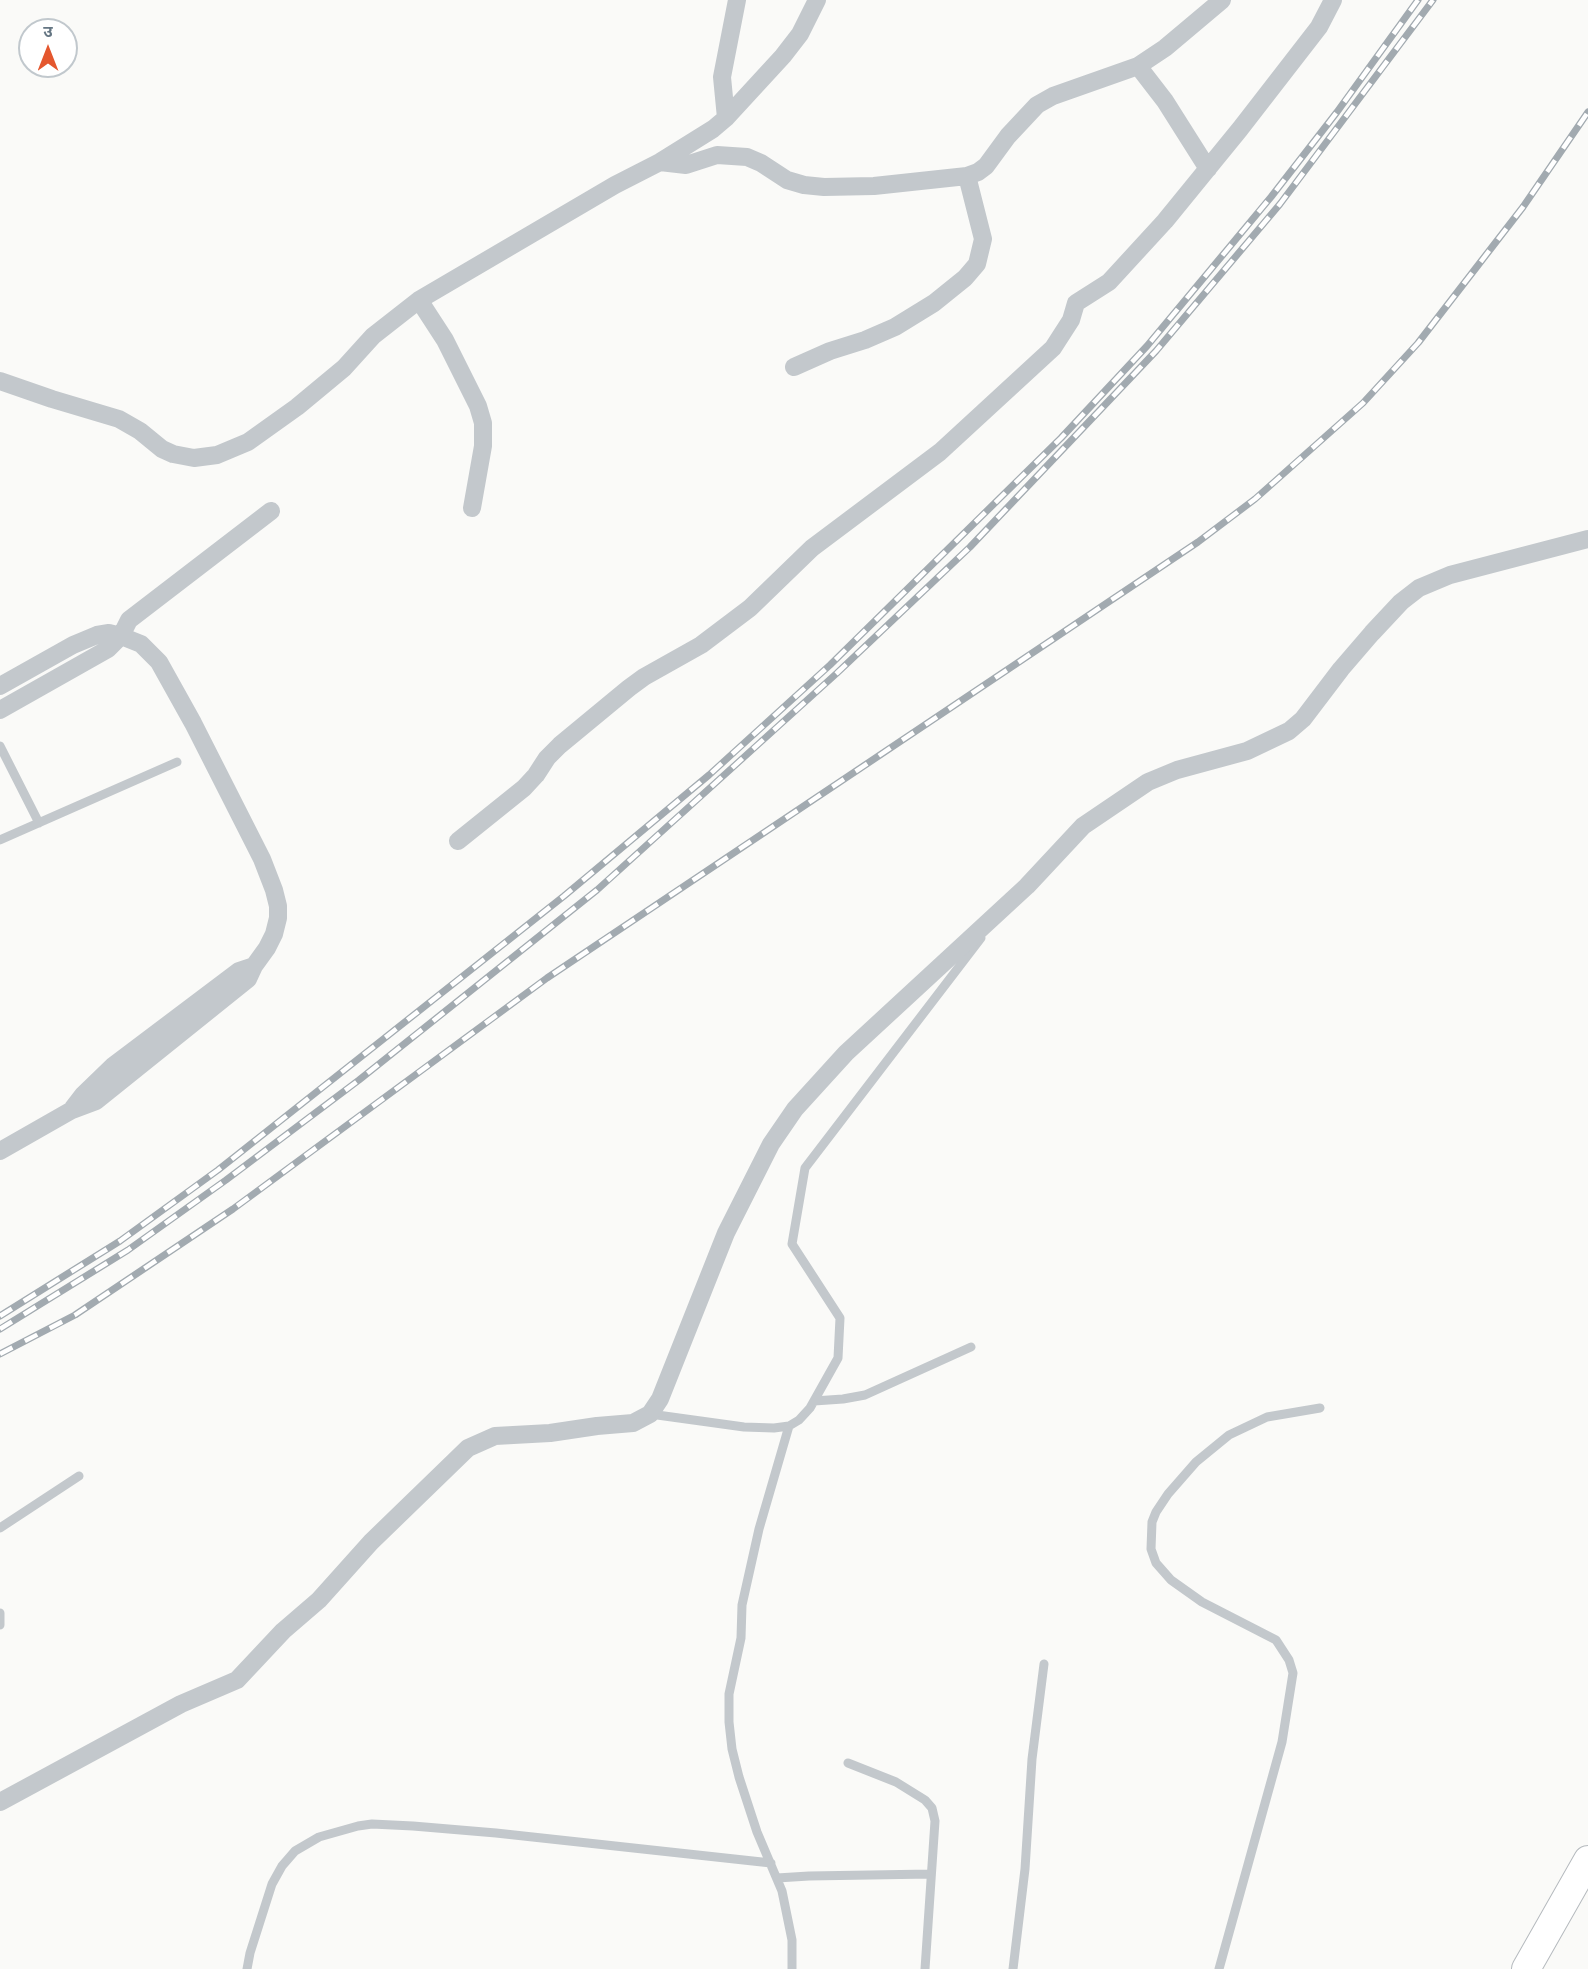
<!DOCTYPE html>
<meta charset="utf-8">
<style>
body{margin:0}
#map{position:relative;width:1588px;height:1969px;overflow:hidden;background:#fafaf8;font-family:Raleway,"Noto Sans Devanagari",sans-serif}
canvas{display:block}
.north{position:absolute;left:18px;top:18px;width:60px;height:60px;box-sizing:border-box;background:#fff;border:2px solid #c1c8cd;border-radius:50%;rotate:0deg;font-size:16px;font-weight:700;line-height:24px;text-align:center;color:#657683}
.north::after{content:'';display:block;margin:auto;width:21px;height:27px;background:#e4572e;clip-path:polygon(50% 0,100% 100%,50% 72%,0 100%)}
</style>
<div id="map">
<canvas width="1588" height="1969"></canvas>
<div class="north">उ</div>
</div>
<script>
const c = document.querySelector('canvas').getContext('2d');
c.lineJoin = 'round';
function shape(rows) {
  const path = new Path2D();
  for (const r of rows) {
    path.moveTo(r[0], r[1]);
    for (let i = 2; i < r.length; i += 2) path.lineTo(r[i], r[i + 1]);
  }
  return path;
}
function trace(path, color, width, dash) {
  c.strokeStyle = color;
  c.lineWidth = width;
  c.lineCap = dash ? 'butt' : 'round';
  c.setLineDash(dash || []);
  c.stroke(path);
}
const primary = shape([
 [1526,1969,1588,1860]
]);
trace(primary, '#b5babe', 30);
trace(shape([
 [0,746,39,823],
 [0,840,177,762],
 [814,1401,843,1399,865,1395,971,1347],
 [650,1414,744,1427,774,1428,789,1426,799,1420,810,1408,838,1358,840,1318,792,1244,805,1168,981,938],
 [789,1426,759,1529,742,1605,741,1638,729,1694,729,1722,732,1749,739,1777,757,1832,782,1891,792,1940,792,1969],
 [0,1528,79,1476],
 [0,1613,0,1625],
 [848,1763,896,1782,925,1800,932,1808,935,1821,925,1969],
 [777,1878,809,1876,931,1874],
 [247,1969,250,1953,272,1884,282,1866,295,1851,319,1837,358,1826,372,1824,413,1826,496,1833,771,1863],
 [1013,1969,1025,1869,1032,1759,1044,1664],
 [1219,1969,1282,1742,1293,1673,1289,1660,1276,1640,1202,1602,1171,1580,1156,1563,1151,1549,1152,1522,1156,1512,1168,1494,1196,1462,1229,1435,1267,1417,1320,1408]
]), '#c3c8cc', 9);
trace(shape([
 [1138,66,1165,101,1208,169],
 [726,118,722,77,737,0],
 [660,162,686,165,717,155,747,157,761,163,787,180,804,185,824,187,874,186,967,176,978,172,986,166,1008,136,1037,105,1053,96,1138,66,1165,48,1222,0],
 [419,300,445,340,478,406,483,423,483,446,472,508],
 [794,367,830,351,865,340,895,327,934,303,965,278,977,264,983,239,967,176],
 [0,381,52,399,119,419,140,431,162,449,173,454,194,458,217,455,248,442,297,407,344,368,373,336,419,300,615,185,660,162,713,129,726,118,783,56,800,34,817,0],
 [0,686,73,645,97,635,109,633,121,636,108,649,0,710],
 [458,841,524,788,536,775,547,758,560,745,629,688,644,677,701,645,750,608,812,548,940,452,1053,348,1071,320,1076,303,1109,282,1165,221,1240,129,1319,27,1333,0],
 [73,1108,83,1095,113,1066,239,971,254,966],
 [0,1151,72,1110,96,1101,248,979,254,966,267,948,274,934,278,918,278,906,274,890,262,859,193,723,159,662,141,644,121,636,129,620,271,511],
 [0,1802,181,1704,237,1680,283,1631,319,1600,371,1542,468,1448,495,1436,550,1433,597,1426,633,1423,650,1414,660,1399,726,1233,771,1144,795,1109,846,1053,1027,886,1083,826,1148,782,1177,770,1247,751,1289,731,1303,719,1341,669,1372,633,1401,602,1419,588,1450,575,1588,539]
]), '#c3c8cc', 18);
trace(primary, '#fff', 28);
const rail = shape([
 [0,1316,120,1241,218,1170,564,896,709,775,830,665,1061,438,1147,346,1271,197,1337,112,1418,0],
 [0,1329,128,1250,226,1180,359,1080,597,890,837,673,970,547,1156,351,1280,204,1433,0],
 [0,1354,75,1315,233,1209,547,978,1198,542,1255,499,1363,403,1418,343,1523,207,1588,112]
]);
trace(rail, '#a2aab0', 7);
trace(rail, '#fff', 4.5, [14]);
</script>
